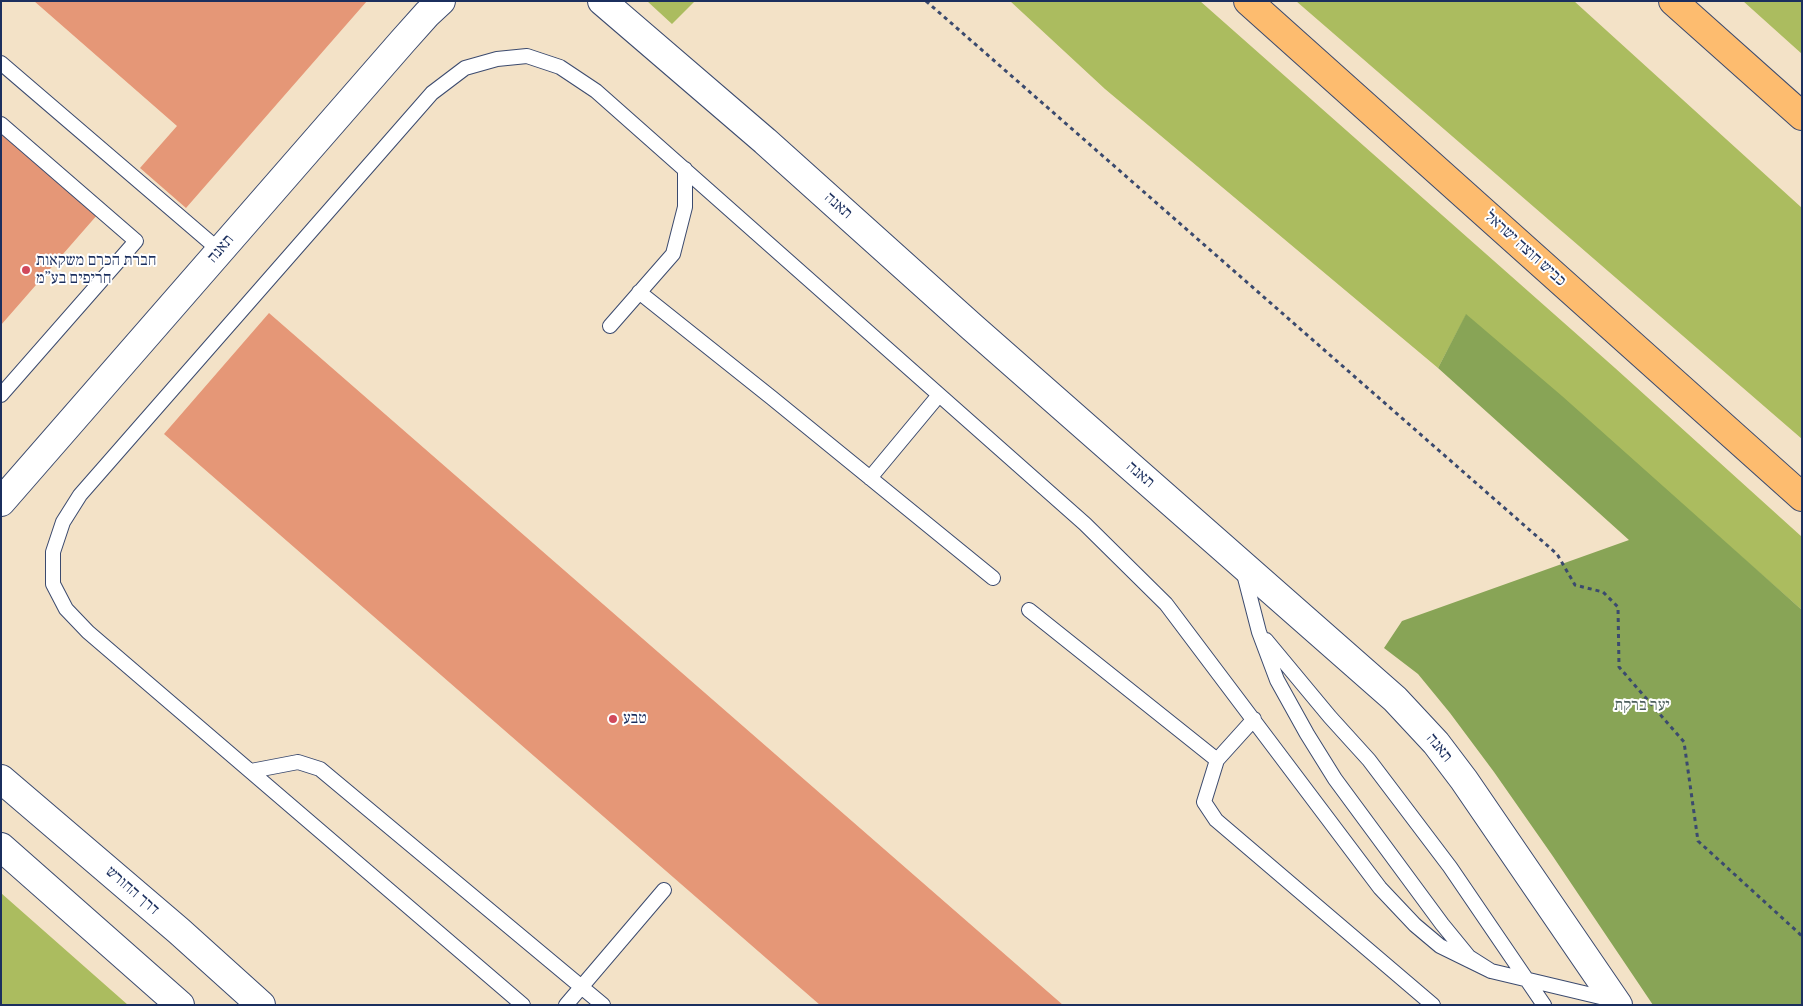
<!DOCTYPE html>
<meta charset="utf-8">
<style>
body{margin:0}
#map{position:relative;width:1803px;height:1006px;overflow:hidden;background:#f3e2c7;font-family:"IM FELL French Canon",serif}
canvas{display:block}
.frame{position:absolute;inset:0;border:2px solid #1b2f5e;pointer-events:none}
</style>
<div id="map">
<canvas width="1803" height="1006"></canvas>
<div class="frame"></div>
</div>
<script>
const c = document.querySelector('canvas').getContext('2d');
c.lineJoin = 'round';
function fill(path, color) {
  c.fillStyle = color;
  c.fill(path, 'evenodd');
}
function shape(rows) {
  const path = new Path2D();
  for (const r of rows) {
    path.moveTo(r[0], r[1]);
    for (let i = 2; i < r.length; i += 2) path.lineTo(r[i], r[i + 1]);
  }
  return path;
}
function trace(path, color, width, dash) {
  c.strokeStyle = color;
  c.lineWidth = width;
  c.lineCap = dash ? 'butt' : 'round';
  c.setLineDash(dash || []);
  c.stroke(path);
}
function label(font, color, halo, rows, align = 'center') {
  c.font = font + ' "IM FELL French Canon","Frank Ruhl Libre",serif';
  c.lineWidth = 4;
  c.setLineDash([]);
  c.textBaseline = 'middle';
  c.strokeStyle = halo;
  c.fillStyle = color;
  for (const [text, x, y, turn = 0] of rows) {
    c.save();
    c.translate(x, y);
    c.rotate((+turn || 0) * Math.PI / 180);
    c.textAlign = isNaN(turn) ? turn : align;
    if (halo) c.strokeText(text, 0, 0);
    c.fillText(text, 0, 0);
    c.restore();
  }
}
fill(shape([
 [647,1,695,1,672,24],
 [1010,1,1200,1,1615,368,1802,537,1802,610,1466,315,1438,368,1105,89],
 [1296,1,1574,1,1802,208,1802,439],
 [1743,1,1802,1,1802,54],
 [1,893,128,1005,1,1005]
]), '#abbc5f');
fill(shape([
 [1466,314,1562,396,1802,610,1802,1005,1653,1005,1552,855,1494,772,1450,713,1418,674,1384,648,1402,621,1629,540,1438,368]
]), '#88a456');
fill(shape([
 [34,1,367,1,186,208,140,168,177,126],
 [1,129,98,214,1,325],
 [269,313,1063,1005,820,1005,164,434]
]), '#e59777');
const service = shape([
 [1,63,219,250],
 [1,124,136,241,1,395],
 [639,292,772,398,993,578],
 [610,326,673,254,685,207,685,169],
 [870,478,939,395],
 [1243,570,1259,632,1277,680,1307,734,1335,779,1442,924,1469,957,1491,971,1613,1000],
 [1029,610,1217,760,1254,719],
 [1266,640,1330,717,1369,760,1450,867,1544,1005],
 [1217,760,1204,802,1216,820,1433,1005],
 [251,771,298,762,320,769,603,1005],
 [523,1005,88,632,66,609,53,584,53,552,63,522,80,495,432,93,465,68,497,59,527,56,560,67,596,91,1085,524,1166,604,1380,888,1415,925,1440,946,1491,971],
 [566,1005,664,890]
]);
const minor = shape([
 [602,1,765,141,972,327,1395,699,1436,743,1464,780,1618,1005],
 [1,502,402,42,427,14,441,1]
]);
const tertiary = shape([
 [1,779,179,931,261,1005],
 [1,847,180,1005]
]);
const motorway = shape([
 [1248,1,1802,497],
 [1673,1,1802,116]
]);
trace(service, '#3b4a6e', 16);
trace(minor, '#3b4a6e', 30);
trace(tertiary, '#3b4a6e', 30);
trace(motorway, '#3b4a6e', 30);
trace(shape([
 [926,1,1557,554,1575,585,1603,592,1618,607,1619,667,1684,742,1698,841,1802,936]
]), '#3b4a6e', 3, [4, 4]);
trace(service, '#fff', 14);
trace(minor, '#fff', 28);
trace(tertiary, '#fff', 28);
trace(motorway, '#fdbc6f', 28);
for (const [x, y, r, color] of [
 [26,270,5,"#d1495b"],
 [613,719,5,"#d1495b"]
]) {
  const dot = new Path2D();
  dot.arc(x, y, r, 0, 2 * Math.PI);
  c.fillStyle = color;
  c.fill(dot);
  trace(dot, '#fff', 2);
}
label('16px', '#1b2f5e', '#fff', [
 ["תאנה",838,206,42],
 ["תאנה",221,249,-49],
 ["כביש חוצה ישראל",1525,249,42],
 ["תאנה",1140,475,41],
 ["תאנה",1439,748,51],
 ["דרך החורש",132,891,41]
]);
label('16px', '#1b2f5e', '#fff', [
 ["חברת הכרם משקאות",36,261],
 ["חריפים בע\"מ",36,279],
 ["טבע",623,719]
], 'left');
label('16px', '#4d605e', '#fff', [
 ["יער ברקת",1642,706]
]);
</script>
